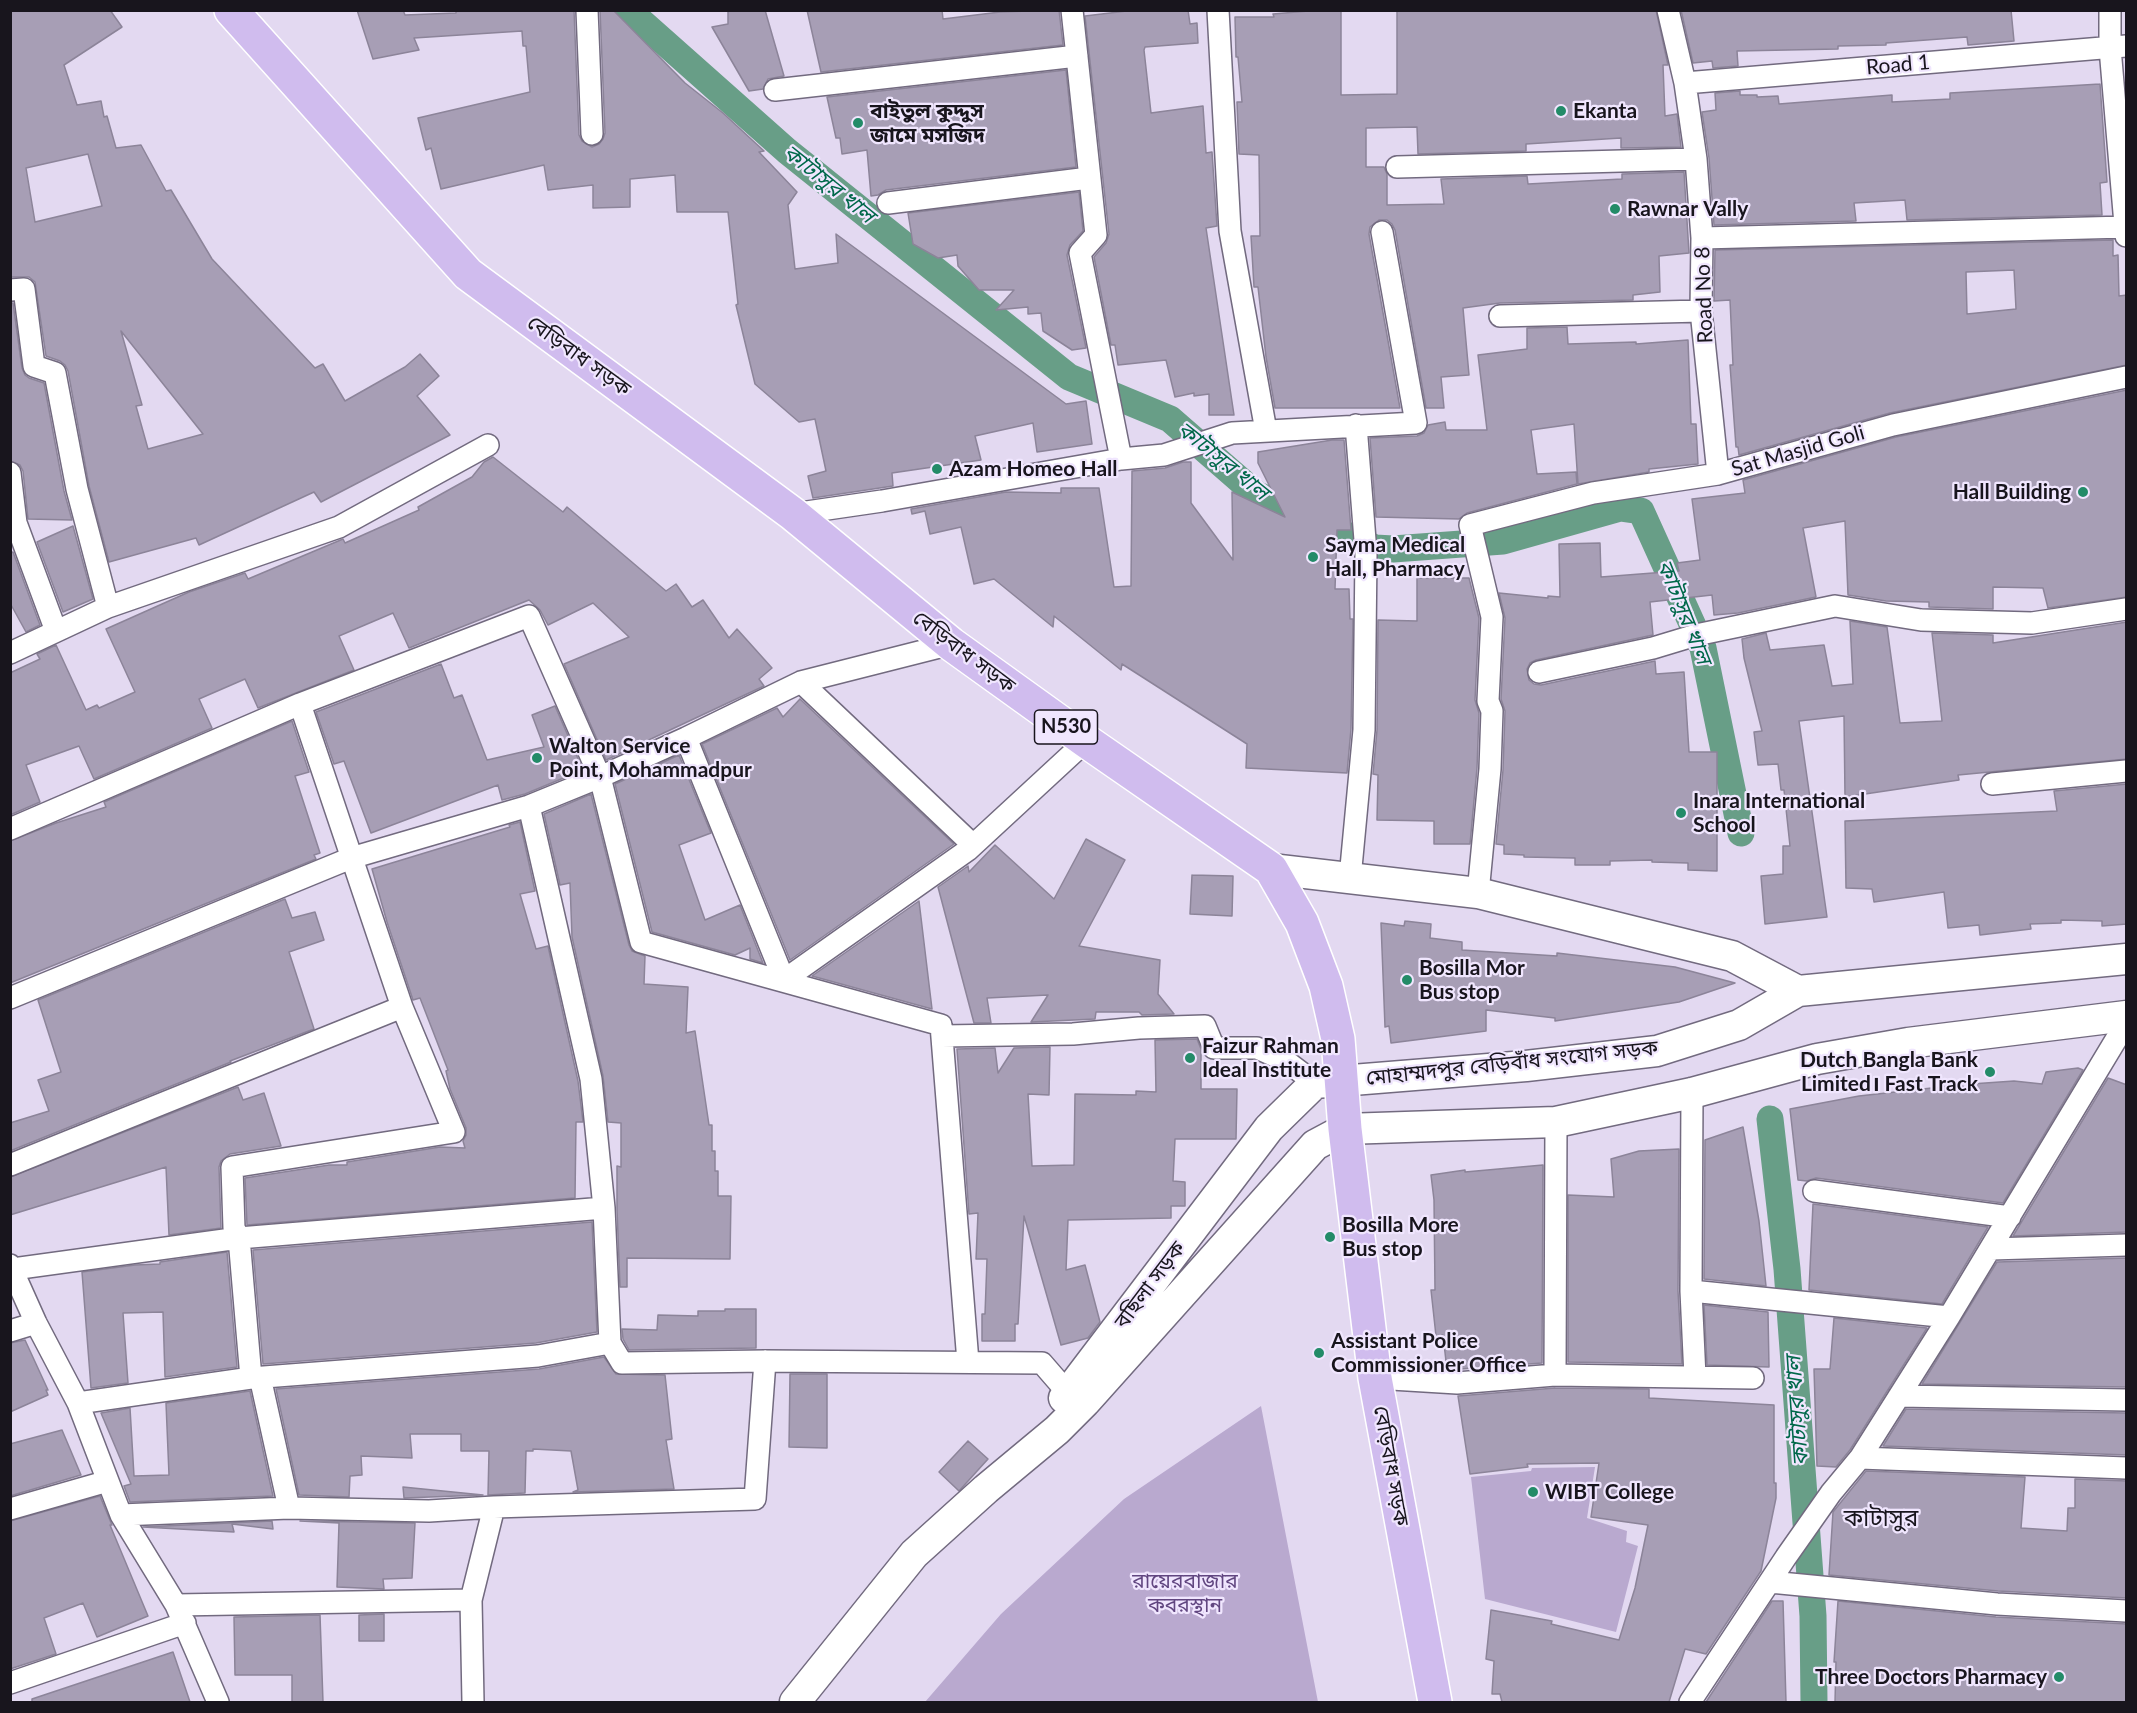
<!DOCTYPE html>
<meta charset="utf-8">
<style>
body{margin:0}
#map{position:relative;width:2137px;height:1713px;overflow:hidden;background:#e3d9f1;font-family:Lato,sans-serif}
canvas{display:block}
.frame{position:absolute;inset:0;border:12px solid #18151d;pointer-events:none}
</style>
<div id="map">
<canvas width="2137" height="1713"></canvas>
<div class="frame"></div>
</div>
<script>
const c = document.querySelector('canvas').getContext('2d');
c.lineJoin = 'round';
function fill(path, color) {
  c.fillStyle = color;
  c.fill(path, 'evenodd');
}
function shape(rows) {
  const path = new Path2D();
  for (const r of rows) {
    path.moveTo(r[0], r[1]);
    for (let i = 2; i < r.length; i += 2) path.lineTo(r[i], r[i + 1]);
  }
  return path;
}
function trace(path, color, width, dash) {
  c.strokeStyle = color;
  c.lineWidth = width;
  c.lineCap = dash ? 'butt' : 'round';
  c.setLineDash(dash || []);
  c.stroke(path);
}
function label(font, color, halo, rows, align = 'center') {
  c.font = font + ' Lato,"Noto Sans Bengali",sans-serif';
  c.lineWidth = 4.5;
  c.setLineDash([]);
  c.textBaseline = 'middle';
  c.strokeStyle = halo;
  c.fillStyle = color;
  for (const [text, x, y, turn = 0] of rows) {
    c.save();
    c.translate(x, y);
    c.rotate((+turn || 0) * Math.PI / 180);
    c.textAlign = isNaN(turn) ? turn : align;
    if (halo) c.strokeText(text, 0, 0);
    c.fillText(text, 0, 0);
    c.restore();
  }
}
fill(shape([
 [1261,1406,1318,1702,925,1702,1001,1614,1124,1499],
 [1595,1467,1587,1518,1627,1531,1626,1542,1638,1546,1616,1632,1485,1599,1471,1477,1531,1471,1532,1468]
]), '#b9a9cf');
trace(shape([
 [628,10,787,151,1069,377,1170,419,1256,494,1375,548,1393,549,1503,541,1620,508,1641,511,1703,648,1741,833],
 [1770,1119,1787,1269,1813,1616,1814,1702]
]), '#689e87', 27);
const building = shape([
 [10,10,110,10,122,27,64,65,77,105,101,101,104,117,107,116,116,148,141,145,166,191,171,190,212,259,315,368,323,364,345,401,405,367,420,354,439,376,417,396,450,435,321,502,314,492,199,545,196,538,109,562,89,486,68,371,65,365,60,361,46,356,35,282,29,277,10,277,10,10],
 [88,154,102,206,35,222,26,168,88,154],
 [121,331,203,434,148,449,136,406,142,405,121,331],
 [357,10,403,10,405,15,456,13,456,10,574,10,579,135,582,141,592,147,599,144,603,139,605,133,600,10,613,10,685,83,723,113,764,151,759,152,797,192,788,205,795,269,838,263,836,234,1066,404,1086,401,1092,444,1037,452,1033,423,975,436,981,460,892,473,893,486,813,498,808,476,826,471,815,419,799,422,755,384,736,305,738,304,728,212,677,212,675,175,630,179,630,207,593,208,593,185,548,190,544,165,441,189,431,148,426,150,418,118,530,92,526,46,523,46,522,31,414,38,419,50,373,59,357,10],
 [728,10,765,10,784,76,768,79,763,89,749,91,712,27,728,24,728,10],
 [807,10,942,10,943,19,1000,12,1059,10,1063,45,821,72,807,10],
 [1135,10,1188,10,1190,24,1197,23,1198,43,1145,47,1144,50,1151,113,1203,106,1206,153,1212,152,1217,226,1206,228,1234,415,1209,415,1209,394,1194,396,1194,393,1175,397,1166,360,1118,365,1115,345,1111,345,1094,257,1106,243,1109,234,1085,16,1135,10],
 [1320,10,1341,10,1341,95,1397,94,1397,10,1656,10,1668,65,1663,65,1665,116,1677,114,1681,147,1621,148,1621,138,1526,144,1526,151,1418,154,1417,127,1366,128,1366,167,1384,167,1387,174,1387,205,1444,204,1441,179,1527,176,1528,184,1622,179,1622,174,1684,172,1689,253,1659,256,1660,292,1633,295,1633,300,1500,303,1463,308,1469,375,1441,377,1444,408,1426,408,1395,230,1392,224,1387,220,1379,220,1370,227,1369,234,1400,408,1275,408,1266,357,1258,287,1254,287,1251,236,1260,236,1259,155,1239,154,1237,102,1242,102,1238,57,1236,57,1235,17,1274,17,1273,14,1320,10],
 [1681,10,2011,10,2014,41,1968,45,1967,37,1886,43,1886,45,1838,46,1838,49,1737,51,1738,66,1713,68,1712,61,1693,63,1681,10],
 [1066,70,1076,167,886,190,878,195,871,196,867,150,842,154,840,138,836,138,827,97,1066,70],
 [2100,84,2107,182,2100,183,2102,215,1907,220,1905,200,1854,203,1856,221,1714,225,1709,158,1702,112,1716,110,1715,93,1740,91,1740,95,1757,95,1757,97,1778,96,1779,104,1892,95,1892,102,1950,99,1950,93,2100,84],
 [1079,192,1083,231,1070,245,1067,255,1086,348,1072,350,1043,331,1041,313,1028,314,1028,307,996,310,1014,290,979,290,958,266,957,255,938,258,913,244,908,213,1079,192],
 [2113,240,2113,256,2118,255,2119,296,2127,295,2127,365,1890,413,1739,455,1738,447,1736,447,1730,365,1733,365,1730,300,1714,301,1715,250,2113,240],
 [2014,270,2016,309,1967,314,1966,272,2014,270],
 [10,303,13,303,22,368,25,375,29,378,44,383,64,491,72,520,28,519,23,471,20,465,10,461,10,303],
 [1567,327,1568,344,1636,342,1636,344,1688,340,1691,424,1696,424,1698,464,1649,469,1649,472,1578,484,1574,424,1531,430,1537,474,1576,472,1577,484,1467,513,1459,519,1376,517,1370,438,1417,436,1424,433,1428,425,1445,422,1446,430,1487,430,1478,355,1527,349,1527,328,1567,327],
 [2127,390,2127,597,2048,608,2043,588,1993,587,1993,609,1929,607,1929,602,1886,601,1848,595,1845,521,1803,528,1816,597,1738,613,1714,615,1712,595,1650,602,1653,635,1536,660,1530,663,1527,669,1529,680,1534,684,1541,685,1655,661,1656,674,1684,672,1689,752,1717,752,1717,871,1688,870,1688,863,1652,862,1652,860,1610,861,1610,865,1575,865,1575,858,1524,857,1524,855,1504,854,1504,845,1496,844,1503,770,1505,711,1501,699,1505,618,1499,593,1548,598,1548,596,1560,597,1559,544,1600,543,1601,577,1679,571,1677,563,1700,560,1692,499,1745,493,1743,480,1896,437,2127,390],
 [1332,440,1344,440,1351,530,1337,530,1335,589,1349,589,1350,619,1353,619,1351,729,1347,773,1246,768,1247,744,1122,664,1121,670,1054,616,1053,627,994,579,974,584,961,527,930,534,925,511,912,514,911,509,1006,492,1061,493,1061,488,1099,488,1114,587,1131,586,1132,471,1165,468,1183,462,1191,462,1191,503,1233,560,1232,492,1285,517,1258,463,1258,452,1332,440],
 [493,457,563,512,567,507,666,591,676,584,692,607,703,600,729,638,737,629,772,668,759,679,764,686,606,760,564,664,629,637,593,603,548,625,540,610,529,600,409,648,393,613,339,636,354,670,258,708,245,679,199,699,212,728,94,779,79,746,26,765,40,802,10,815,10,673,40,659,37,654,56,645,86,710,97,705,99,708,135,692,106,629,189,592,245,573,248,579,343,539,345,543,419,510,418,507,472,477,484,462,493,457],
 [73,526,93,599,63,612,37,542,73,526],
 [13,552,40,625,26,632,10,603,10,553,13,552],
 [1417,578,1469,578,1479,618,1475,700,1479,713,1477,768,1470,844,1434,844,1434,821,1377,820,1378,775,1373,774,1377,730,1378,620,1417,621,1417,578],
 [1850,621,1887,627,1900,723,1942,721,1932,633,1993,635,1993,643,2127,622,2127,759,1958,775,1959,780,1845,797,1844,716,1799,721,1827,917,1765,924,1761,876,1783,874,1783,846,1790,846,1784,790,1781,790,1778,764,1758,765,1754,732,1762,731,1744,658,1742,639,1766,633,1770,650,1824,645,1832,686,1853,684,1850,621],
 [441,664,454,698,462,695,487,760,544,747,532,715,555,706,583,770,525,794,502,800,498,785,371,833,344,761,334,764,316,712,441,664],
 [800,699,954,844,790,960,702,744,777,708,783,717,800,699],
 [292,721,309,772,295,776,320,853,314,855,316,859,10,983,10,841,56,823,106,807,104,802,292,721],
 [679,755,711,833,679,845,705,920,740,905,763,963,750,959,750,948,735,955,652,932,615,784,679,755],
 [2127,784,2127,924,2102,926,2102,921,2061,920,2061,923,2030,924,2031,929,1980,935,1979,925,1948,928,1944,892,1874,902,1872,889,1846,888,1845,821,2057,811,2054,791,2127,784],
 [591,794,629,945,632,951,645,956,644,984,688,987,686,1033,695,1031,709,1125,712,1125,712,1151,715,1151,715,1171,718,1171,718,1196,731,1196,730,1259,627,1258,627,1287,620,1287,617,1209,617,1166,621,1167,621,1123,608,1122,603,1076,572,937,570,883,560,885,544,814,591,794],
 [520,822,535,891,520,894,536,949,548,946,578,1081,583,1122,576,1122,575,1198,247,1225,245,1178,329,1165,347,1165,347,1162,440,1147,465,1148,463,1141,466,1135,466,1128,450,1089,446,1071,448,1070,420,998,413,1000,387,922,372,869,510,827,509,825,520,822],
 [1086,839,1125,860,1079,946,1160,960,1158,994,1174,1014,1142,1015,1139,1012,1096,1012,1095,1019,1031,1022,1048,995,987,998,991,1023,974,1023,938,887,968,866,969,872,995,845,1054,899,1086,839],
 [1192,875,1233,876,1232,916,1190,914,1192,875],
 [285,899,292,918,315,912,324,940,289,952,314,1029,230,1061,231,1062,10,1151,10,1123,49,1111,38,1080,61,1072,38,1000,285,899],
 [919,901,932,1009,812,976,919,901],
 [1405,921,1431,924,1430,938,1462,942,1462,950,1557,956,1557,953,1675,967,1735,983,1679,1002,1555,1021,1555,1018,1486,1010,1486,1031,1391,1043,1389,1026,1385,1027,1381,923,1404,926,1405,921],
 [1197,1039,1201,1049,1201,1089,1237,1089,1236,1139,1175,1139,1173,1181,1185,1182,1185,1206,1171,1206,1171,1218,1068,1220,1066,1270,1085,1265,1100,1322,1088,1338,1061,1345,1024,1216,1018,1324,1015,1324,1015,1341,982,1341,982,1314,985,1314,987,1259,976,1259,978,1213,969,1214,957,1049,995,1048,998,1073,1014,1048,1050,1047,1049,1095,1028,1094,1032,1166,1074,1165,1075,1094,1136,1095,1136,1091,1156,1092,1155,1040,1197,1039],
 [2078,1068,2083,1070,2003,1203,1816,1178,1807,1181,1798,1180,1790,1109,1859,1096,1959,1085,1970,1089,1971,1084,2014,1081,2042,1084,2046,1072,2078,1068],
 [2108,1078,2127,1085,2127,1232,2013,1236,2108,1078],
 [238,1087,243,1100,264,1093,281,1146,230,1154,221,1161,219,1167,221,1228,169,1235,166,1167,10,1215,10,1177,238,1087],
 [1743,1127,1759,1221,1766,1286,1704,1279,1705,1140,1743,1127],
 [1679,1149,1678,1291,1682,1364,1568,1362,1568,1195,1614,1197,1611,1159,1639,1151,1679,1149],
 [1543,1165,1542,1363,1447,1370,1443,1335,1436,1336,1431,1290,1435,1290,1434,1200,1431,1175,1465,1170,1465,1172,1543,1165],
 [1813,1204,1988,1227,1942,1304,1809,1290,1813,1204],
 [592,1222,597,1332,536,1343,263,1364,253,1250,592,1222],
 [227,1252,237,1367,165,1377,163,1312,123,1313,128,1383,91,1388,82,1272,135,1265,160,1264,160,1262,227,1252],
 [2127,1258,2127,1387,1922,1384,1997,1262,2127,1258],
 [1704,1305,1768,1312,1769,1367,1707,1365,1704,1305],
 [725,1309,756,1309,756,1348,629,1350,623,1339,622,1329,657,1330,658,1315,698,1316,698,1311,725,1311,725,1309],
 [1834,1318,1927,1328,1850,1450,1836,1467,1817,1466,1814,1369,1830,1369,1834,1318],
 [25,1340,48,1390,46,1390,48,1395,10,1412,10,1343,25,1340],
 [604,1357,616,1374,665,1375,672,1439,666,1440,674,1489,573,1492,578,1490,571,1451,533,1449,533,1451,526,1451,525,1493,488,1495,489,1451,461,1451,461,1434,410,1434,412,1458,361,1456,362,1475,350,1476,349,1497,299,1495,276,1389,539,1369,604,1357],
 [790,1374,827,1374,827,1448,789,1447,790,1374],
 [1555,1388,1649,1389,1649,1398,1774,1405,1774,1483,1776,1483,1776,1498,1761,1571,1706,1654,1685,1649,1669,1702,1502,1702,1500,1694,1492,1694,1494,1661,1486,1659,1491,1610,1552,1621,1551,1624,1619,1640,1635,1588,1648,1525,1591,1517,1599,1463,1527,1464,1528,1467,1470,1474,1458,1396,1555,1388],
 [250,1391,273,1496,130,1502,124,1486,131,1484,101,1413,130,1408,134,1476,169,1475,166,1403,250,1391],
 [1906,1409,2127,1413,2127,1455,1883,1446,1906,1409],
 [62,1430,81,1475,10,1496,10,1444,62,1430],
 [968,1441,988,1459,959,1491,939,1472,968,1441],
 [1866,1471,2025,1477,2021,1528,2067,1531,2068,1508,2075,1508,2075,1479,2127,1481,2127,1598,1998,1591,1829,1575,1833,1512,1866,1471],
 [403,1487,483,1495,404,1498,403,1487],
 [100,1496,112,1525,110,1525,148,1616,97,1637,83,1603,44,1618,56,1654,10,1669,10,1521,100,1496],
 [272,1521,273,1529,232,1524,234,1532,143,1527,272,1521],
 [300,1521,415,1523,412,1578,383,1579,384,1589,337,1587,339,1523,300,1521],
 [1772,1601,1783,1601,1786,1702,1706,1702,1772,1601],
 [1838,1601,1996,1617,2127,1624,2127,1702,1835,1702,1836,1662,1834,1662,1838,1601],
 [384,1614,384,1641,359,1641,359,1615,384,1614],
 [320,1615,323,1702,292,1702,292,1675,235,1675,234,1617,320,1615],
 [173,1652,190,1702,32,1702,32,1699,173,1652]
]);
fill(building, '#a79eb5');
trace(building, '#8c8499', 1.5);
const minor = shape([
 [587,10,592,134],
 [1072,10,1096,235,1080,253,1121,459],
 [1218,10,1230,231,1266,431],
 [1668,10,1685,83,1696,159,1702,238,1701,311,1718,474],
 [2110,10,2110,48,2126,236],
 [1685,83,2126,46],
 [775,90,1077,56],
 [1397,167,1696,159],
 [888,203,1089,178],
 [1702,238,2126,227],
 [10,290,24,289,34,366,55,373,77,489,108,607],
 [1500,316,1701,311],
 [10,473,16,523,56,631],
 [793,514,882,501,1121,459,1164,455,1232,433,1416,423,1382,232],
 [10,653,108,607,339,527,488,445],
 [1539,672,1653,648,1696,635,1835,606,1921,620,2032,623,2126,609],
 [801,682,973,845],
 [686,738,784,980],
 [1992,784,2126,771],
 [529,806,591,1079,604,1208,610,1343,622,1363,765,1361,1042,1363,1068,1393],
 [10,829,300,704,529,616,600,777,641,942,941,1025,968,1362],
 [1350,878,1364,730,1366,553,1356,425],
 [1478,893,1490,769,1492,711,1488,701,1492,617,1470,525,1593,493,1718,474,1893,425,2126,377],
 [784,980,968,850,1086,741],
 [10,998,351,858,529,806,600,777,686,738,801,682,951,644],
 [942,1036,1073,1034,1139,1028,1205,1026,1214,1048,1257,1048,1286,1061,1315,1083],
 [1692,1093,1691,1291,1695,1377],
 [10,1165,402,1007],
 [1814,1191,2010,1217],
 [1991,1249,2126,1245],
 [10,1265,36,1323,78,1403,121,1515,176,1605,218,1702],
 [13,1269,239,1238,604,1208],
 [1691,1291,1949,1317],
 [10,1331,36,1323],
 [1555,1375,1556,1122],
 [260,1377,289,1508],
 [251,1378,239,1238,234,1228,232,1167,454,1132,402,1007,300,704],
 [1375,1378,1457,1383,1555,1375,1753,1378],
 [1899,1396,2126,1400],
 [78,1403,251,1378,538,1356,610,1343],
 [1860,1458,2126,1468],
 [10,1509,108,1481],
 [121,1515,289,1508,429,1511,494,1507,755,1499,765,1361],
 [1770,1582,1997,1604,2126,1611],
 [176,1605,471,1600],
 [10,1683,185,1623],
 [473,1702,471,1600,494,1507],
 [1690,1702,1786,1557,1831,1493,1860,1458,1949,1317,2126,1023]
]);
const secondary = shape([
 [1271,869,1478,893,1732,956,1798,991],
 [1064,1398,1269,1128,1315,1083,1526,1066,1657,1051,1739,1025,1798,991,2126,959],
 [795,1702,914,1554,986,1489,1057,1430,1085,1402,1315,1145,1345,1129,1556,1122,1692,1093,1817,1059,1908,1043,2126,1016]
]);
const trunk = shape([
 [231,10,468,274,793,514,951,644,1086,741,1271,869,1302,923,1326,986,1338,1039,1345,1129,1375,1378,1435,1702]
]);
trace(minor, '#726a7f', 24);
trace(secondary, '#726a7f', 33);
trace(trunk, '#fff', 36);
trace(minor, '#fff', 21);
trace(secondary, '#fff', 30);
trace(trunk, '#d0bcee', 33);
for (const [x, y, r, color] of [
 [1561,111,6,"#238b68"],
 [858,123,6,"#238b68"],
 [1615,209,6,"#238b68"],
 [937,469,6,"#238b68"],
 [2083,492,6,"#238b68"],
 [1313,557,6,"#238b68"],
 [537,758,6,"#238b68"],
 [1681,813,6,"#238b68"],
 [1407,980,6,"#238b68"],
 [1190,1058,6,"#238b68"],
 [1990,1072,6,"#238b68"],
 [1330,1237,6,"#238b68"],
 [1319,1353,6,"#238b68"],
 [1533,1492,6,"#238b68"],
 [2059,1677,6,"#238b68"]
]) {
  const dot = new Path2D();
  dot.arc(x, y, r, 0, 2 * Math.PI);
  c.fillStyle = color;
  c.fill(dot);
  trace(dot, '#f0e6fe', 2);
}
for (const [x, y, w] of [
 [1066,727,63]
]) {
  const box = new Path2D();
  box.roundRect(x - w / 2, y - 17, w, 34, 4.5);
  c.fillStyle = '#f0e6fe';
  c.fill(box);
  trace(box, '#18151d', 1.5);
}
label('bold 20px', '#18151d', null, [
 ["N530",1066,727]
]);
label('21px', '#18151d', '#f0e6fe', [
 ["Road 1",1898,65,-5],
 ["Road No 8",1704,295,-92],
 ["বেড়িবাধ সড়ক",579,356,36],
 ["Sat Masjid Goli",1798,451,-16],
 ["বেড়িবাধ সড়ক",964,652,37],
 ["মোহাম্মদপুর বেড়িবাঁধ সংযোগ সড়ক",1512,1063,-6],
 ["বছিলা সড়ক",1150,1285,-53],
 ["বেড়িবাধ সড়ক",1391,1466,80]
]);
label('bold 21px', '#18151d', '#f0e6fe', [
 ["বাইতুল কুদ্দুস",870,111],
 ["জামে মসজিদ",870,135],
 ["Ekanta",1573,111],
 ["Rawnar Vally",1627,209],
 ["Azam Homeo Hall",949,469],
 ["Hall Building",2071,492,"right"],
 ["Sayma Medical",1325,545],
 ["Hall, Pharmacy",1325,569],
 ["Walton Service",549,746],
 ["Point, Mohammadpur",549,770],
 ["Inara International",1693,801],
 ["School",1693,825],
 ["Bosilla Mor",1419,968],
 ["Bus stop",1419,992],
 ["Faizur Rahman",1202,1046],
 ["Ideal Institute",1202,1070],
 ["Dutch Bangla Bank",1978,1060,"right"],
 ["Limited। Fast Track",1978,1084,"right"],
 ["Bosilla More",1342,1225],
 ["Bus stop",1342,1249],
 ["Assistant Police",1331,1341],
 ["Commissioner Office",1331,1365],
 ["WIBT College",1545,1492],
 ["Three Doctors Pharmacy",2047,1677,"right"]
], 'left');
label('21px', '#614680', '#f0e6fe', [
 ["রায়েরবাজার",1185,1581],
 ["কবরস্থান",1185,1605]
]);
label('italic 22px', '#00684a', '#f0e6fe', [
 ["কাটাসুর খাল",829,184,39],
 ["কাটাসুর খাল",1223,461,39],
 ["কাটাসুর খাল",1684,612,68],
 ["কাটাসুর খাল",1797,1411,-94]
]);
label('24px', '#18151d', '#f0e6fe', [
 ["কাটাসুর",1881,1518]
]);
</script>
